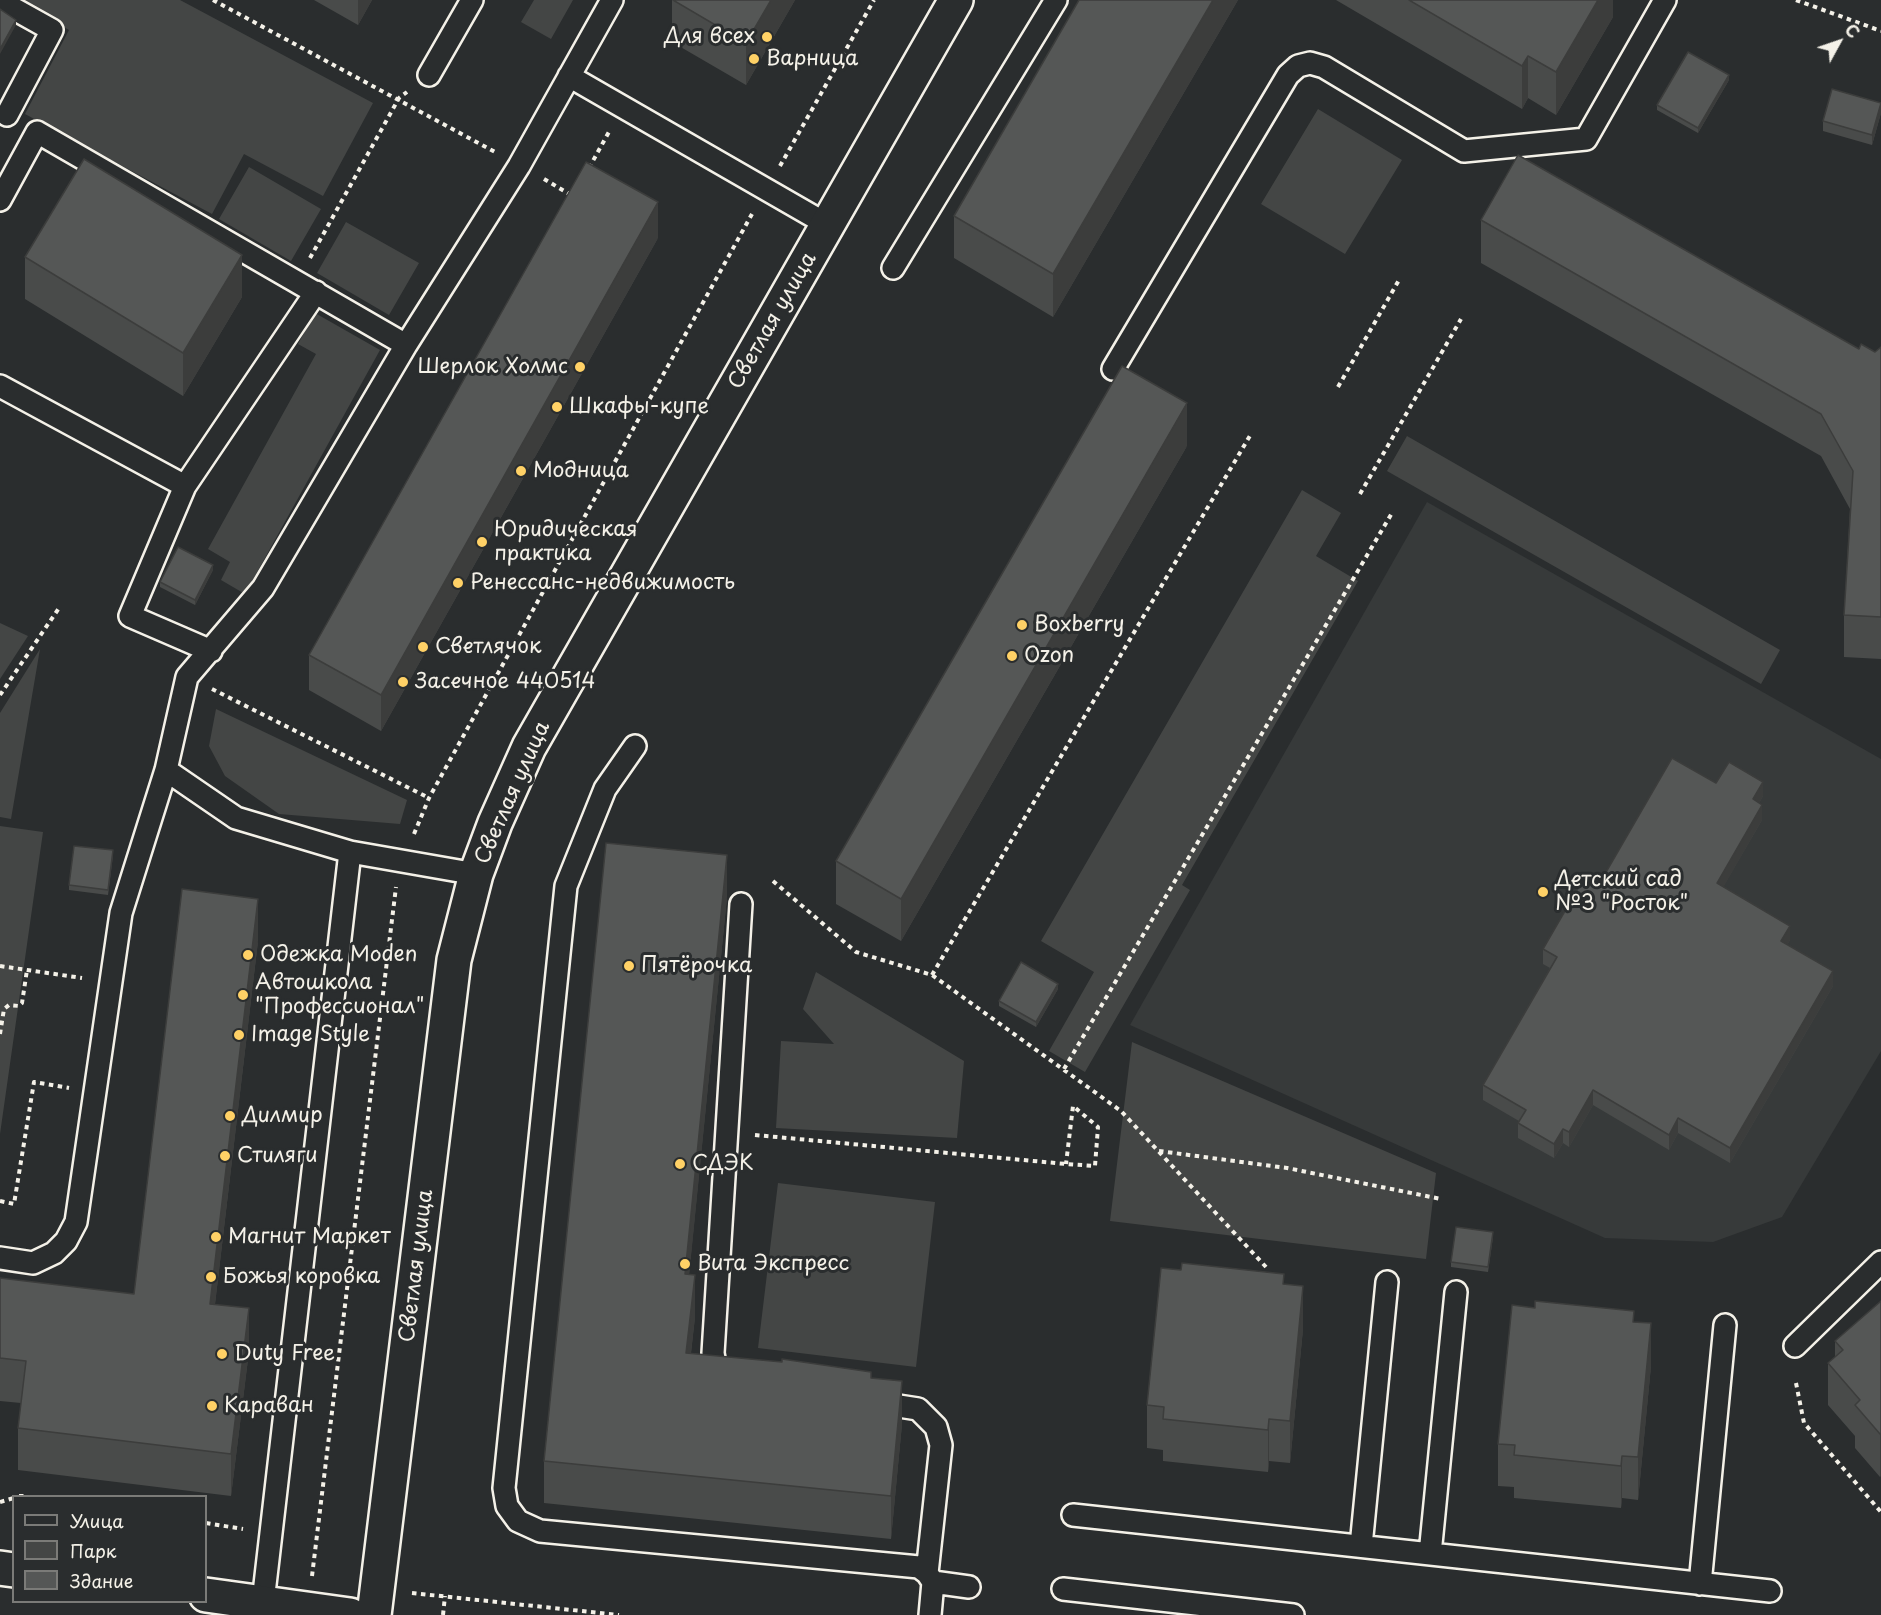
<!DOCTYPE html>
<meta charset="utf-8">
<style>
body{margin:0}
#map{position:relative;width:1881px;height:1615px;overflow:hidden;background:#2a2d2e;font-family:"Playpen Sans",sans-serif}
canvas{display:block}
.legend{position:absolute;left:12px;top:1495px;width:195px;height:108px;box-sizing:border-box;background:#2a2d2e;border:2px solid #7b7b78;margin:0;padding:8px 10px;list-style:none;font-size:18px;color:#f4f1e8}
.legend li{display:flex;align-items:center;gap:12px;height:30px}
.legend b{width:30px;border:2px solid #7b7b78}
.north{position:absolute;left:1809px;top:12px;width:60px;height:60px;-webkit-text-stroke:4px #2a2d2e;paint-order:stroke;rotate:50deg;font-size:16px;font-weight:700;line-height:24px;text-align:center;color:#f4f1e8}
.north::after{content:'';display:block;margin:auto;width:21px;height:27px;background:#f4f1e8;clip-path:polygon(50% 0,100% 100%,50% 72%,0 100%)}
</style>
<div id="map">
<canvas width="1881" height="1615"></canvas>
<ul class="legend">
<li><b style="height:8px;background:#2a2d2e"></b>Улица</li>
<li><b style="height:16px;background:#444645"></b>Парк</li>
<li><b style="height:16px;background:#555756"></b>Здание</li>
</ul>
<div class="north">С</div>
</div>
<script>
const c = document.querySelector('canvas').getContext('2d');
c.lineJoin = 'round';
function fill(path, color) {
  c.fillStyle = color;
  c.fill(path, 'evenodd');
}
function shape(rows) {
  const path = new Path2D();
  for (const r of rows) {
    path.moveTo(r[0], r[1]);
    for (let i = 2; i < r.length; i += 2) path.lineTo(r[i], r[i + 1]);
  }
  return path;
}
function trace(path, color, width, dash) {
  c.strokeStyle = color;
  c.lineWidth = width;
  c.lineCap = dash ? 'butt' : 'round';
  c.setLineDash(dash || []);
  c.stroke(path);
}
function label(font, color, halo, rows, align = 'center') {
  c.font = font + ' "Playpen Sans",sans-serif';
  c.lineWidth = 6;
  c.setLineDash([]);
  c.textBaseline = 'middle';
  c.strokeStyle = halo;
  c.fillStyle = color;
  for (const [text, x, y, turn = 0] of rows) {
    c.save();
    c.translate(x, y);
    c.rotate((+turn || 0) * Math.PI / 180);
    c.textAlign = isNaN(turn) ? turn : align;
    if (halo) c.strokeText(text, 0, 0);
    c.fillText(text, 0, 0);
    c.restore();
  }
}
fill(shape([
 [1427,502,1881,759,1881,1051,1782,1217,1713,1242,1605,1238,1130,1025]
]), '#373a3a');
fill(shape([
 [21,0,180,0,373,103,323,196,244,154,212,214,25,114,69,30,20,3],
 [534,0,573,0,551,39,521,22],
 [1318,109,1402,160,1345,254,1261,204],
 [249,167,321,209,291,261,219,219],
 [346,222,419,263,389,315,317,273],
 [315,313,380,350,245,594,221,580,230,562,208,549,316,354,298,344],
 [1407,436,1780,650,1761,684,1387,471],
 [1302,490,1341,513,1316,556,1358,581,1182,885,1190,890,1085,1072,1049,1051,1094,972,1041,941],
 [0,623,28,636,0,679],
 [40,649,11,819,0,817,0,713],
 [216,709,407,800,400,824,279,814,225,776,209,746],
 [0,826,43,832,0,1134],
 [816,972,964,1061,957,1138,776,1128,781,1041,834,1044,803,1009],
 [1132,1042,1436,1173,1426,1259,1110,1221],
 [778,1183,935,1202,916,1367,758,1348]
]), '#444645');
const service = shape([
 [0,1,52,30,7,115],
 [429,75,472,0],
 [569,76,828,225],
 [0,200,37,132,406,345],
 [893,268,1056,0],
 [1113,369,1288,75,1298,66,1310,63,1324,67,1464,151,1586,139,1665,0],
 [0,386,185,486,316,292],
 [185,486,130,616,211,651],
 [635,746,605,789,566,886,504,1488,507,1506,518,1521,540,1531,919,1567,927,1573,933,1582,930,1615],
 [166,770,236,818,350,852,476,874],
 [0,1258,33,1263,54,1253,66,1241,76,1222,121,913,166,770,187,677,263,588,406,345,519,166,612,0],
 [1795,1346,1881,1262],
 [727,1378,721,1375,715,1365,713,1353,741,904],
 [873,1402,918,1409,936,1427,941,1445,927,1573],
 [1073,1515,1770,1591],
 [1361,1546,1387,1282],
 [1430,1554,1456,1292],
 [933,1582,969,1587],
 [1700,1584,1725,1325],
 [1063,1589,1293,1615],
 [263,1602,350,852]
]);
const minor = shape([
 [0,1568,14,1570],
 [206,1595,350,1615],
 [374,1615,454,960,476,874,495,823,529,747,956,0]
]);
trace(service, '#f4f1e8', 26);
trace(minor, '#f4f1e8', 38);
trace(shape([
 [213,0,495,152],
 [1796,0,1881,31],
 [780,166,874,0],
 [589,168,610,130],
 [544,179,571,195],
 [310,258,399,98,407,92],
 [1338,387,1399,280],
 [1360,494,1461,319],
 [212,689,429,798],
 [0,695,59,608],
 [414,834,429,798,752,214],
 [773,881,856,952,932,975,1121,1111,1266,1267],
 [0,966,82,978],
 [932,975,1251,434],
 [0,1034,4,1009,9,1005,19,1006,22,1003,27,970],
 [1064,1069,1392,513],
 [755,1135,1066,1164,1095,1166,1098,1127,1073,1106,1066,1164],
 [1159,1151,1287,1168,1441,1199],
 [0,1201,14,1204,34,1082,69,1088],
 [1796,1383,1804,1423,1881,1512],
 [19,1496,28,1496],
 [0,1502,14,1498],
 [206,1523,243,1529],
 [312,1576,396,887],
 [412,1593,619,1615],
 [443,1615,445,1596]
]), '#f4f1e8', 4, [4.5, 4.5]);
trace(service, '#2a2d2e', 21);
trace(minor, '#2a2d2e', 33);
fill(shape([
 [314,0,372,0,358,25],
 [672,0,795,0,746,85,672,42],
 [1079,0,1238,0,1053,317,954,258,954,216],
 [1336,0,1613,0,1613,17,1556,115,1528,98,1522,109],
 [1729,80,1698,133,1657,110,1657,105],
 [1881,113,1872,145,1823,131,1823,121],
 [1481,220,1859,349,1875,352,1881,347,1881,659,1844,657,1844,615,1850,509,1821,456,1481,263],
 [658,238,381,731,309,690,309,655],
 [25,257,242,297,183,396,25,299],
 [1187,446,901,941,836,904,836,861],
 [213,570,195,605,160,587,160,582],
 [1716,783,1763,796,1759,803,1762,820,1723,887,1790,940,1787,945,1833,986,1730,1163,1678,1133,1669,1150,1593,1105,1569,1147,1563,1143,1554,1158,1518,1138,1518,1123,1519,1121,1483,1100,1483,1085,1550,968,1543,964,1543,949,1598,886],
 [113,855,108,895,69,890,69,885],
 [727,897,689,1274,695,1317,691,1353,871,1378,902,1424,891,1539,544,1503,544,1461],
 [258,941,215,1304,249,1351,231,1496,18,1470,18,1428,21,1403,0,1401,0,1278,134,1294],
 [1058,989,1036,1027,999,1006,999,1001],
 [1493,1237,1488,1272,1451,1267,1451,1262],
 [1284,1284,1303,1329,1290,1463,1269,1461,1268,1472,1163,1461,1163,1450,1147,1448,1147,1405],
 [1881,1301,1881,1475,1880,1477,1855,1448,1855,1436,1828,1405,1828,1363,1835,1357,1835,1341],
 [1634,1322,1651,1366,1638,1500,1622,1498,1621,1508,1514,1498,1514,1487,1498,1486,1498,1444]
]), '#494b4a');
fill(shape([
 [358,0,372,0,358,25],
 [771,0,795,0,746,85,746,43],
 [1213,0,1238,0,1053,317,1053,274],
 [1598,0,1613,0,1613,17,1556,115,1556,72],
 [16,20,16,25,0,54,0,49],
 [1528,56,1528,98,1522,109,1522,66],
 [1729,75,1729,80,1698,133,1698,128],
 [1881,103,1881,113,1872,145,1872,135],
 [658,202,658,238,381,731,381,695],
 [242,255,242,297,183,396,183,353],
 [1187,403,1187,446,901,941,901,899],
 [213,565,213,570,195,605,195,600],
 [1763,782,1763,796,1753,814,1753,799],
 [1762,805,1762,820,1717,898,1717,883],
 [727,855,727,897,685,1316,685,1274],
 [258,899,258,941,210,1346,210,1304],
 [1790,926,1790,940,1781,956,1781,941],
 [1833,971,1833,986,1730,1163,1730,1148],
 [1058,984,1058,989,1036,1027,1036,1022],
 [1593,1090,1593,1105,1569,1147,1569,1132],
 [1678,1118,1678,1133,1669,1150,1669,1135],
 [1563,1129,1563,1143,1554,1158,1554,1144],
 [695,1275,695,1317,686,1395,686,1353],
 [1303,1286,1303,1329,1290,1463,1290,1421],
 [249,1308,249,1351,231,1496,231,1454],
 [1651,1323,1651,1366,1638,1500,1638,1457],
 [902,1381,902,1424,891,1539,891,1496],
 [1269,1419,1269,1461,1268,1472,1268,1430],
 [1881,1433,1881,1475,1880,1477,1880,1434],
 [1622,1456,1622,1498,1621,1508,1621,1466]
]), '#3c3d3c');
const building = shape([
 [673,0,771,0,746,43,673,0],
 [1079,0,1213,0,1053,274,954,216,1079,0],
 [1409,0,1598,0,1556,72,1528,56,1522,66,1409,0],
 [0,9,16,20,0,49,0,9],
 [1688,52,1729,75,1698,128,1657,105,1688,52],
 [1832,89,1881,103,1872,135,1823,121,1832,89],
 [1518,155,1859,349,1861,344,1875,352,1881,347,1881,617,1844,615,1853,471,1821,414,1481,220,1518,155],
 [84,159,242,255,183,353,25,257,84,159],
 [586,162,658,202,381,695,309,655,586,162],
 [1122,366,1187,403,901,899,836,861,1122,366],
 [178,547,213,565,195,600,160,582,178,547],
 [1672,758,1716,783,1729,762,1763,782,1753,799,1762,805,1717,883,1790,926,1781,941,1833,971,1730,1148,1678,1118,1669,1135,1593,1090,1569,1132,1563,1129,1554,1144,1518,1123,1526,1110,1483,1085,1557,957,1543,949,1584,878,1598,886,1672,758],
 [606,843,727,855,685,1274,695,1275,686,1353,782,1362,782,1359,871,1372,871,1378,902,1381,891,1496,544,1461,606,843],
 [74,846,113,850,108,890,69,885,74,846],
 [182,889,258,899,210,1304,249,1308,231,1454,18,1428,26,1361,0,1358,0,1278,134,1294,182,889],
 [1021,962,1058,984,1036,1022,999,1001,1021,962],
 [1456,1227,1493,1232,1488,1267,1451,1262,1456,1227],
 [1182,1263,1284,1274,1283,1284,1303,1286,1290,1421,1269,1419,1268,1430,1163,1419,1164,1407,1147,1405,1161,1268,1181,1270,1182,1263],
 [1535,1301,1634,1311,1633,1322,1651,1323,1638,1457,1622,1456,1621,1466,1514,1455,1515,1445,1498,1444,1512,1305,1535,1308,1535,1301],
 [1881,1301,1881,1433,1880,1434,1855,1405,1860,1400,1828,1363,1843,1350,1835,1341,1881,1301]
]);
fill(building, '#555756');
trace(building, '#3c3d3c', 1.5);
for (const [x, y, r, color] of [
 [767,37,6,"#ffd166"],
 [754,59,6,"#ffd166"],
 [580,367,6,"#ffd166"],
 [557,407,6,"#ffd166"],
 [521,471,6,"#ffd166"],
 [482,542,6,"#ffd166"],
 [458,583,6,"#ffd166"],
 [1022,625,6,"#ffd166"],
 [423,647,6,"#ffd166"],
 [1012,656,6,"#ffd166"],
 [403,682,6,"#ffd166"],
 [1543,892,6,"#ffd166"],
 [248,955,6,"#ffd166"],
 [629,966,6,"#ffd166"],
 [243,995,6,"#ffd166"],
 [239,1035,6,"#ffd166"],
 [230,1116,6,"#ffd166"],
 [225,1156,6,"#ffd166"],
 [680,1164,6,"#ffd166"],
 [216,1237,6,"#ffd166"],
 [685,1264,6,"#ffd166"],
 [211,1277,6,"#ffd166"],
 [222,1354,6,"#ffd166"],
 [212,1406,6,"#ffd166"]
]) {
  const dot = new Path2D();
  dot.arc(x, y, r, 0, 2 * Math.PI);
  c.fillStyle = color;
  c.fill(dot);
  trace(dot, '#2a2d2e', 2);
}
label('21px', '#f4f1e8', '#2a2d2e', [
 ["Для всех",755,37,"right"],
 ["Варница",766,59],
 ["Шерлок Холмс",568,367,"right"],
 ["Шкафы-купе",569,407],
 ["Модница",533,471],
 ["Юридическая",494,530],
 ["практика",494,554],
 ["Ренессанс-недвижимость",470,583],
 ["Boxberry",1034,625],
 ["Светлячок",435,647],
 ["Ozon",1024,656],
 ["Засечное 440514",415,682],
 ["Детский сад",1555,880],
 ["№3 \"Росток\"",1555,904],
 ["Одежка Moden",260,955],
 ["Пятёрочка",641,966],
 ["Автошкола",255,983],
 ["\"Профессионал\"",255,1007],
 ["Image Style",251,1035],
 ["Дилмир",242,1116],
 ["Стиляги",237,1156],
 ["СДЭК",692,1164],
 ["Магнит Маркет",228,1237],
 ["Вита Экспресс",697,1264],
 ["Божья коровка",223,1277],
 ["Duty Free",234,1354],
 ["Караван",224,1406]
], 'left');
label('21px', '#f4f1e8', '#2a2d2e', [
 ["Светлая улица",773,321,-60],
 ["Светлая улица",513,793,-66],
 ["Светлая улица",417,1266,-83]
]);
</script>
